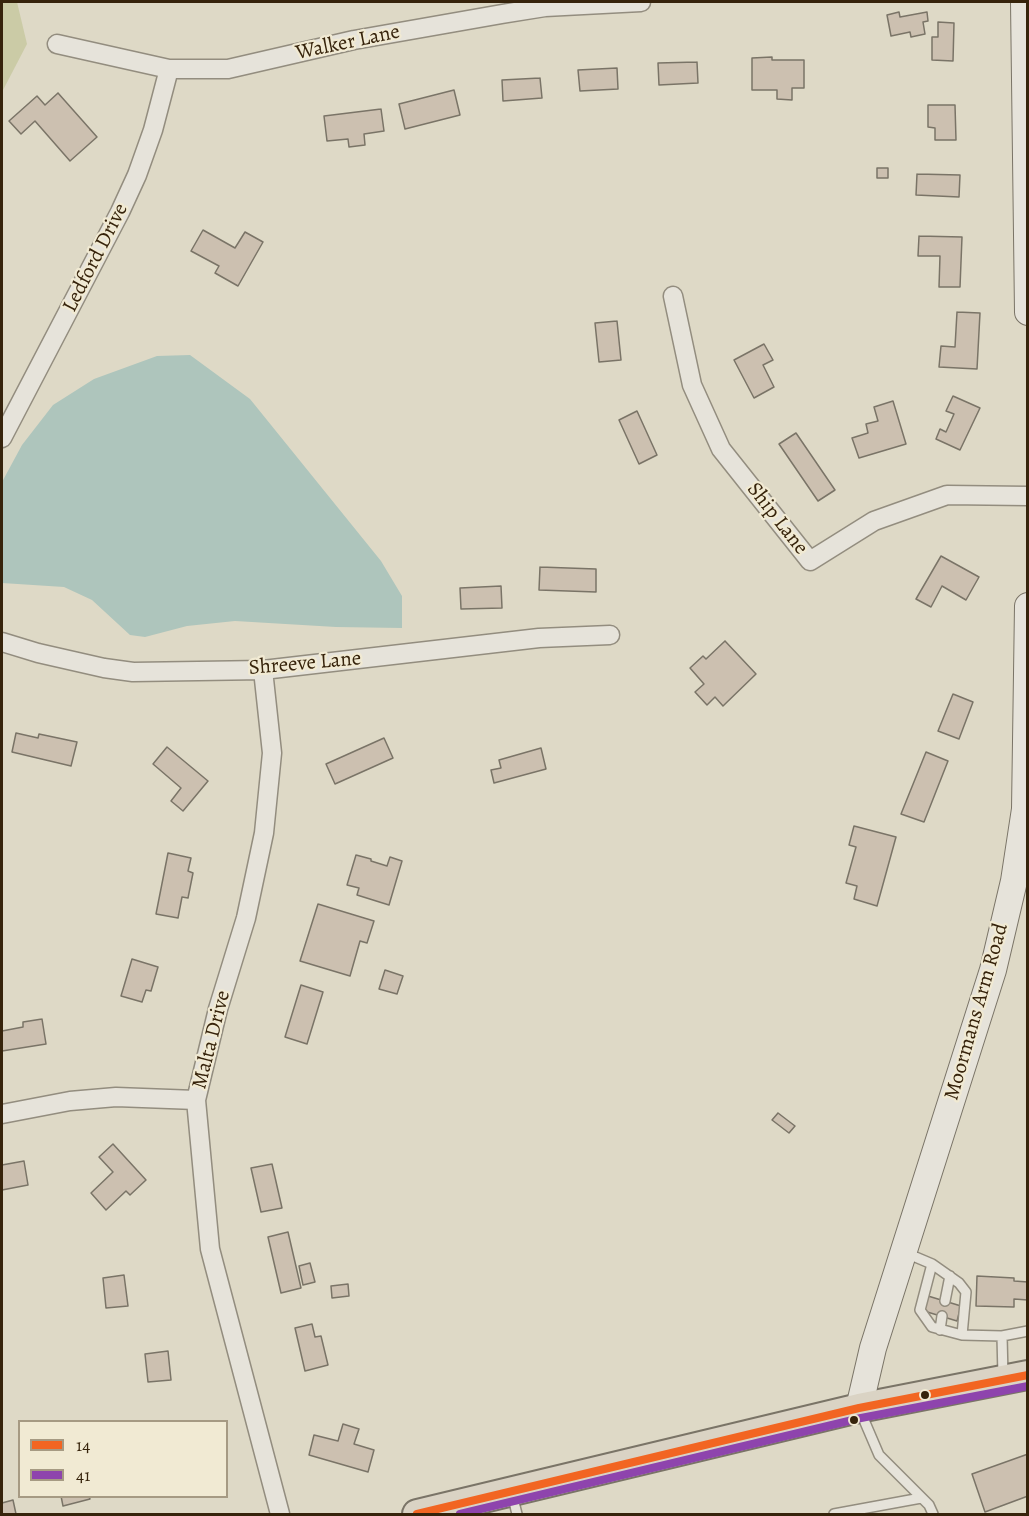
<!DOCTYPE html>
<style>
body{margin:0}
#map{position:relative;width:1029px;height:1516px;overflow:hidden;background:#ded9c6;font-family:Alegreya,serif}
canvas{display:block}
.frame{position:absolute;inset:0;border:3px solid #36230b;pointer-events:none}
.legend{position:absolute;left:18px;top:1420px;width:210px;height:78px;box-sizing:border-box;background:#f1ead3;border:2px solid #a69a83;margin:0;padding:8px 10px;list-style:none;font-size:18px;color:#36230b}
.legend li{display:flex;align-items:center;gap:12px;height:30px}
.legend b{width:30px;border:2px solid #a69a83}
</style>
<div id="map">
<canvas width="1029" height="1516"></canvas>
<div class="frame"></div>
<ul class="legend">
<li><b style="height:8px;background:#f26522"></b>14</li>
<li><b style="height:8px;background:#8e44ad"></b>41</li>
</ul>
</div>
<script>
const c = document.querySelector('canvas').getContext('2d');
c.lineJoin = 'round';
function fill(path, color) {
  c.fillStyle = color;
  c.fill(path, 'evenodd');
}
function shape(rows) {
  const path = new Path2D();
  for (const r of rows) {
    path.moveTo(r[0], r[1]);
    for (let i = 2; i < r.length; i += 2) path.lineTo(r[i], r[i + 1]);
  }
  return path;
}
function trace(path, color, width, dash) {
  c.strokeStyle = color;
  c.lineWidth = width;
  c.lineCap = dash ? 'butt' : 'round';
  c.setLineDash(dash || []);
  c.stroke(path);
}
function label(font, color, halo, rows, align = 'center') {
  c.font = font + ' Alegreya,serif';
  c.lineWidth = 4.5;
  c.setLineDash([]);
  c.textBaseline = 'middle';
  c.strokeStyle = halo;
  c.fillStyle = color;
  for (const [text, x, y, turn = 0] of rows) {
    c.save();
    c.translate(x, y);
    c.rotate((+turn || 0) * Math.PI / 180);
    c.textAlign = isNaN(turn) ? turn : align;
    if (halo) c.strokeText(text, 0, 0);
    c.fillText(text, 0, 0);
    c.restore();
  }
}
fill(shape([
 [2,2,17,2,27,44,2,92]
]), '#cbcba6');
fill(shape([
 [190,355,250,399,381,561,402,596,402,628,336,627,235,621,187,626,145,637,130,635,92,600,64,587,2,583,2,482,22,445,53,405,94,379,157,356]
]), '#aec5bc');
const building = shape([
 [899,12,900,17,927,12,928,21,923,22,925,34,911,37,910,32,891,36,887,15,899,12],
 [938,22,954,23,953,61,932,60,932,37,938,37,938,22],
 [772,57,772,60,804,60,804,88,792,88,792,100,777,99,777,90,752,90,752,58,772,57],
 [697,62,698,83,659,85,658,63,697,62],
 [617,68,618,89,580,91,578,70,617,68],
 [540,78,542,98,503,101,502,80,540,78],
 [454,90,460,115,405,129,399,104,454,90],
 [58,93,97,137,70,161,35,121,21,134,9,121,37,96,45,105,58,93],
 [928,105,955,105,956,140,935,140,935,128,928,127,928,105],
 [381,109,384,131,364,134,365,145,349,147,348,139,327,141,324,116,381,109],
 [877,168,888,168,888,178,877,178,877,168],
 [917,174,960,175,959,197,916,195,917,174],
 [203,230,235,248,245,232,263,242,238,286,215,273,219,266,191,251,203,230],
 [919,236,962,237,960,287,939,287,940,256,918,256,919,236],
 [957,312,980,313,977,369,939,367,941,346,955,347,957,312],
 [617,321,621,360,599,362,595,323,617,321],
 [764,344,773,360,763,365,774,387,754,398,734,360,764,344],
 [953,396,980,408,960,450,936,439,940,429,946,432,954,414,946,411,953,396],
 [893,401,906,444,859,458,852,438,868,433,866,424,878,421,874,407,893,401],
 [637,411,657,455,639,464,619,420,637,411],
 [796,433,835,490,818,501,779,444,796,433],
 [941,556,979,577,966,600,942,586,931,607,916,599,941,556],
 [540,567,596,569,596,592,539,590,540,567],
 [501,586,502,608,461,609,460,588,501,586],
 [725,641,756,674,723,706,715,697,707,705,695,692,704,684,690,668,703,656,706,659,725,641],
 [953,694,973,702,959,739,938,731,953,694],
 [16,733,38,738,39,734,77,742,71,766,12,752,16,733],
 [384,738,393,758,335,784,326,764,384,738],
 [167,747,208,781,183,811,171,801,181,788,153,764,167,747],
 [541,748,546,769,494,783,491,770,501,768,499,760,541,748],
 [926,752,948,761,924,822,901,814,926,752],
 [854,826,896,837,877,906,854,899,857,886,846,883,856,847,849,845,854,826],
 [168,853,191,858,188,871,193,873,188,898,182,897,178,918,156,914,168,853],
 [356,855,371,859,371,861,387,866,390,857,402,861,389,905,357,895,359,888,347,885,356,855],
 [318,904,374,921,367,943,360,941,350,976,300,961,318,904],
 [132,959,158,967,151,991,146,990,142,1002,121,996,132,959],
 [385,970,403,976,397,994,379,989,385,970],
 [301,985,323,992,307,1044,285,1037,301,985],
 [42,1019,46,1044,2,1051,2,1031,23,1027,23,1022,42,1019],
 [778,1113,795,1126,789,1133,772,1120,778,1113],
 [113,1144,146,1180,130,1195,126,1191,106,1210,91,1193,113,1172,99,1157,113,1144],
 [24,1161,28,1185,2,1190,2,1165,24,1161],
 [272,1164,282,1208,261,1212,251,1168,272,1164],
 [288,1232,301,1288,281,1293,268,1237,288,1232],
 [310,1263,315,1282,303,1285,299,1266,310,1263],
 [124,1275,128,1306,106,1308,103,1278,124,1275],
 [977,1276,1014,1278,1014,1281,1028,1282,1028,1300,1014,1299,1014,1307,976,1306,977,1276],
 [348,1284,349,1296,332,1298,331,1286,348,1284],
 [928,1296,961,1306,957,1321,924,1311,928,1296],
 [312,1324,315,1337,321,1336,328,1365,305,1371,295,1328,312,1324],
 [168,1351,171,1380,148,1382,145,1354,168,1351],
 [343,1424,359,1429,354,1444,374,1450,368,1472,309,1455,314,1435,338,1441,343,1424],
 [1028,1454,1028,1496,985,1512,972,1474,1028,1454],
 [61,1496,89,1496,90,1499,63,1506,61,1496],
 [13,1500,16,1514,2,1514,2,1503,13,1500]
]);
fill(building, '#ccc0b0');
trace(building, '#7a7467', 1.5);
const lane = shape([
 [906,1253,932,1264,920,1310,932,1327,962,1335,1002,1336,1003,1376],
 [932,1264,959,1283,966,1292,962,1335],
 [945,1301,950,1276],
 [940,1330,942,1316],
 [1002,1336,1028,1331],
 [861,1413,879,1455,929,1505,933,1514],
 [512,1494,517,1514],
 [834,1514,921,1498]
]);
const street = shape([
 [57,44,169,69,228,69,354,40,502,14,545,7,641,2],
 [673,296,692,385,721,449,810,561,874,521,947,495,1028,496],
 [2,438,120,212,137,175,153,130,169,69],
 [2,642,38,653,104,668,133,672,263,670,539,638,610,635],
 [263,670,272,753,264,833,246,918,218,1009,196,1100,210,1249,280,1514],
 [2,1114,70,1101,116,1097,196,1100]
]);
const secondary = shape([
 [1024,2,1028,312],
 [859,1408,873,1348,993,970,1014,881,1025,809,1028,606]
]);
const primary = shape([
 [417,1514,859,1408,1028,1375]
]);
trace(lane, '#938d7f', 12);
trace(street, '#938d7f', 21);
trace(secondary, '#7a7467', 28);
trace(primary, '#7a7467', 32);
trace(lane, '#e6e3da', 9);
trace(street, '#e6e3da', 18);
trace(secondary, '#e6e3da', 26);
trace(primary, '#dad3c4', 28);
trace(shape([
 [417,1514,859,1408,1028,1375]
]), '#f26522', 8);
trace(shape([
 [460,1514,861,1418,1028,1386]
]), '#8e44ad', 8);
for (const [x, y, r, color] of [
 [925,1395,5,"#36230b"],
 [854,1420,5,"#36230b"]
]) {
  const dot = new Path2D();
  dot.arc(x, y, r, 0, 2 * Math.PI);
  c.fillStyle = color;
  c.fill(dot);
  trace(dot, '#f1ead3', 2);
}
label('21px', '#36230b', '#f1ead3', [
 ["Walker Lane",348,43,-12],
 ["Ledford Drive",96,258,-63],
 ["Ship Lane",777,519,52],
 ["Shreeve Lane",305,664,-5],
 ["Moormans Arm Road",977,1012,-74],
 ["Malta Drive",212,1040,-76]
]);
</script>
